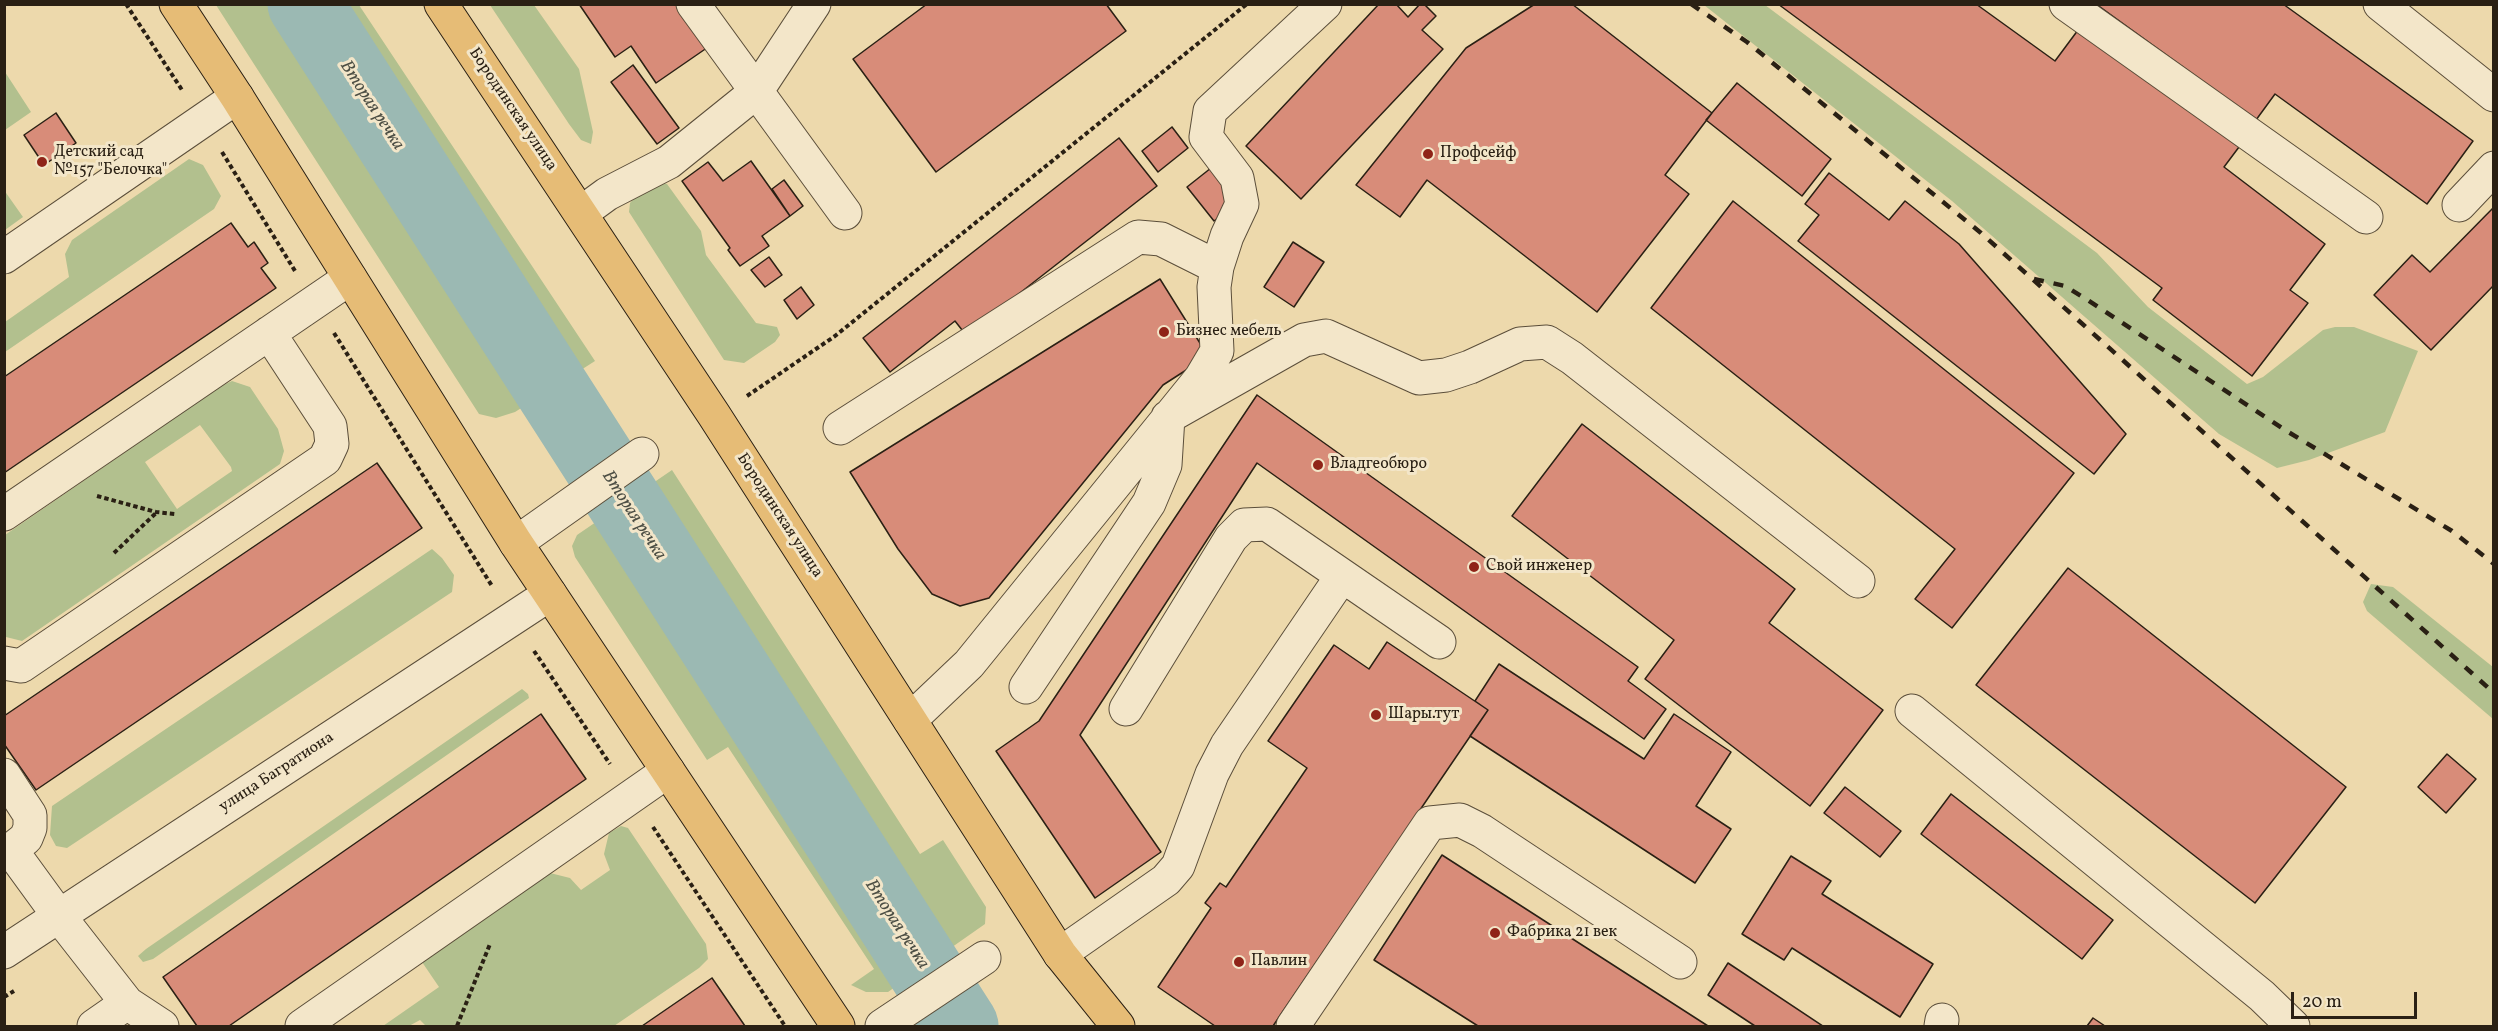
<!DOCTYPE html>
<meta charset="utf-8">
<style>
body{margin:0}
#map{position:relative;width:2498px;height:1031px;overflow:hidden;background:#edd9ac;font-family:Vollkorn,serif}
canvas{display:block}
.frame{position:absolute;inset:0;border:6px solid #2a2014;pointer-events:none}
.scale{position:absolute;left:2291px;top:992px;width:126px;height:27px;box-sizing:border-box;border:3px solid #2a2014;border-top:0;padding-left:8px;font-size:18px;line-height:21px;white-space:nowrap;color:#2a2014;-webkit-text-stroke:4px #f3e6c9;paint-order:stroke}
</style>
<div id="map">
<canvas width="2498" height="1031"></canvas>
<div class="frame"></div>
<div class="scale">20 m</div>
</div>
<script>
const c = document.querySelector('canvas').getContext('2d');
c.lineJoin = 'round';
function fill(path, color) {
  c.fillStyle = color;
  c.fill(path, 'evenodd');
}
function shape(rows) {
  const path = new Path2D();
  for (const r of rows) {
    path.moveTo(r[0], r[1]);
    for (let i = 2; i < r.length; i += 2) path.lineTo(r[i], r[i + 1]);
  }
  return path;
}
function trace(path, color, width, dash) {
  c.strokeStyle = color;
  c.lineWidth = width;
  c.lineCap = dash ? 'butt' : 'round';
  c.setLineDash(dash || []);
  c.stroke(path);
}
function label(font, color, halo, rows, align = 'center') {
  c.font = font + ' Vollkorn,serif';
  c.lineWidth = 6;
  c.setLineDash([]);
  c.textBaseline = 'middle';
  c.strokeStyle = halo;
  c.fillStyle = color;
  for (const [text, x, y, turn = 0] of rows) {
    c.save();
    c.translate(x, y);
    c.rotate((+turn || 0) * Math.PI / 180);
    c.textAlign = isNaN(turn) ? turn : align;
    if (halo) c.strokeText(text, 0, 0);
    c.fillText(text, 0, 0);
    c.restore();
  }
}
fill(shape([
 [216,5,359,5,595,361,515,412,496,418,479,414],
 [490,5,534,5,579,69,593,132,591,144,581,140,569,124],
 [1704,5,1765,5,2097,253,2148,307,2247,384,2263,377,2323,330,2335,327,2354,327,2418,351,2385,432,2309,460,2277,468,2219,434,1952,201],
 [5,72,31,112,5,130,4,130],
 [189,159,203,165,221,196,214,209,5,352,5,322,69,277,65,254,72,240],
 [660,182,667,184,701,231,706,255,756,323,777,327,780,335,775,342,744,363,724,360,629,212,630,203,636,196],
 [4,190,23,217,5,230,4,230],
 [232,381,250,387,278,429,284,451,280,464,22,641,6,637,5,535,221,386],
 [200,425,231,467,232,471,177,509,145,462],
 [672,470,920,854,943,840,986,907,985,924,888,992,866,992,851,985,874,969,728,747,707,760,575,557,572,546,577,535],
 [432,549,442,558,454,575,452,592,67,848,56,846,50,835,52,806],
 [2371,584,2393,587,2493,667,2493,719,2367,611,2363,602],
 [522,689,528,694,529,698,153,959,143,962,138,956,146,949],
 [621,826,628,828,706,944,708,959,699,968,614,1026,426,1026,420,1020,409,1026,383,1026,439,987,422,962,550,873,570,878,581,890,610,870,604,854,609,833]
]), '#b2c08e');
trace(shape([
 [305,4,961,1026]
]), '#9bb9b3', 75);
const building = shape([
 [579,4,687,4,714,43,656,83,631,46,615,57,579,4],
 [927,4,1106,4,1126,31,936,172,853,59,927,4],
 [1379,4,1396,4,1408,17,1420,4,1424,4,1436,16,1422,30,1443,49,1301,199,1246,146,1379,4],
 [1535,4,1572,4,1712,113,1665,175,1689,194,1597,312,1427,180,1400,217,1356,185,1466,48,1535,4],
 [1778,4,1976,4,2055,61,2081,26,2239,147,2224,167,2325,244,2290,290,2308,303,2252,376,2153,300,2162,288,1778,4],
 [2096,4,2283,4,2473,141,2427,204,2275,94,2256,120,2096,4],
 [633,65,679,128,657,144,611,82,633,65],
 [1737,83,1831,159,1802,196,1706,120,1737,83],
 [56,113,76,143,44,165,24,135,56,113],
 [1172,127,1188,148,1158,172,1142,151,1172,127],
 [1119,138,1157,186,966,335,955,321,890,372,863,338,1119,138],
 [751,161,790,216,762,236,769,246,740,266,728,250,730,248,682,181,708,162,723,181,751,161],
 [1211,168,1238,203,1214,221,1187,187,1211,168],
 [1829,173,1889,220,1905,201,1959,244,2126,434,2094,474,1798,241,1819,215,1805,204,1829,173],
 [784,180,803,206,790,216,772,189,784,180],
 [1733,201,2074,473,1952,628,1915,599,1955,549,1651,308,1733,201],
 [2494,207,2494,285,2431,350,2374,295,2412,255,2430,272,2494,207],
 [231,223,248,247,254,242,268,263,261,268,276,288,4,473,4,377,231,223],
 [1293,242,1324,262,1294,307,1264,287,1293,242],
 [769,257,782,275,765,287,751,270,769,257],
 [1160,279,1208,356,1163,385,989,598,960,606,932,594,898,549,850,472,1160,279],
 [801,287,814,305,797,319,784,300,801,287],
 [1257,395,1638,667,1628,681,1666,709,1644,739,1257,463,1080,735,1161,852,1095,898,996,751,1039,721,1257,395],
 [1582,424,1795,589,1769,623,1883,710,1810,806,1645,679,1674,640,1512,516,1582,424],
 [377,463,422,528,36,790,4,744,4,716,377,463],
 [2068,568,2346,787,2255,903,1976,685,2068,568],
 [1387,642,1488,710,1273,1026,1215,1026,1158,987,1211,908,1205,903,1220,883,1226,887,1307,768,1268,741,1334,645,1369,669,1387,642],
 [1499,664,1644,759,1674,714,1731,752,1696,806,1731,829,1695,883,1470,736,1488,710,1475,701,1499,664],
 [541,714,586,779,229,1026,197,1026,163,977,541,714],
 [2447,754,2476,779,2446,813,2418,787,2447,754],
 [1845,787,1901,831,1880,857,1824,813,1845,787],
 [1951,794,2113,920,2082,959,1921,834,1951,794],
 [1442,855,1708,1026,1478,1026,1374,960,1442,855],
 [1791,856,1831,881,1822,894,1933,964,1900,1017,1792,948,1784,960,1742,934,1791,856],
 [1728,963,1823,1026,1755,1026,1708,995,1728,963],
 [712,978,745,1026,642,1026,712,978],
 [2093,1018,2105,1026,2087,1026,2093,1018]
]);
fill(building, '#d88c79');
trace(building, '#2a2014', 1.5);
const minor = shape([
 [693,4,845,213],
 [2066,4,2366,217],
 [2380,4,2494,95],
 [2459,205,2494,168],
 [581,213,607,194,669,162,756,92,814,4],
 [4,257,237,97],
 [840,428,1138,237,1161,239,1217,267],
 [4,514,350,278],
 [516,543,642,454],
 [4,663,21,666,325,459,332,444,330,426,269,333],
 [1026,687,1149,503,1165,465,1168,417,1304,340,1326,336,1419,378,1446,375,1470,367,1520,344,1547,342,1572,358,1858,581],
 [1126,709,1231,538,1244,525,1267,524,1439,642],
 [1912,711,2262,996,2293,1026],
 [910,720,969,664,1201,378,1217,351,1214,287,1217,267,1227,236,1242,204,1237,178,1206,137,1210,111,1325,4],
 [4,775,30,815,30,828,26,838,11,850],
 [4,854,11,850,59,916,127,1003],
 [4,952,550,594],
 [1060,954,1166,880,1178,866,1212,774,1227,745,1342,576],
 [94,1026,127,1003,162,1026],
 [302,1026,668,771],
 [882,1026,984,958],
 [1293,1026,1430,823,1460,820,1482,831,1680,962],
 [1941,1026,1942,1020]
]);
const major = shape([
 [176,4,237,97,516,543,838,1026],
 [441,4,714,415,1060,954,1118,1026]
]);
trace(minor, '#5b4e3a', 35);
trace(major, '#2a2014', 35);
trace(shape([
 [126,4,182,90],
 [222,152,295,271],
 [334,333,492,586],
 [747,396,835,336,1247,4],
 [97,496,156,512,175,514],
 [114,553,156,513],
 [534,651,610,764],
 [653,827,785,1026],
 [4,997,14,991],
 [457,1026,490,944]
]), '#2a2014', 4, [4.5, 3]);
trace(minor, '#f3e6c9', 33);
trace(major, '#e6bc76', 33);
trace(shape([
 [1691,4,1747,42,1981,233,2494,693],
 [2034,279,2065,286,2086,299,2285,430,2452,531,2494,564]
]), '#2a2014', 4.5, [10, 10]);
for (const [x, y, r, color] of [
 [1428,154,6,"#8f2418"],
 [42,162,6,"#8f2418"],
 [1164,332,6,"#8f2418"],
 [1318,465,6,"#8f2418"],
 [1474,567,6,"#8f2418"],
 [1376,715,6,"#8f2418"],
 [1495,933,6,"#8f2418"],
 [1239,962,6,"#8f2418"]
]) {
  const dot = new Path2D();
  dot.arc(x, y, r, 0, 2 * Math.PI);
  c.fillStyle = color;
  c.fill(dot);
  trace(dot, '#f3e6c9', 2);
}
label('16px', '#2a2014', '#f3e6c9', [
 ["Бородинская улица",512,110,56],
 ["Бородинская улица",779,516,57],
 ["улица Багратиона",277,773,-33]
]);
label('16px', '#2a2014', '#f3e6c9', [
 ["Детский сад",54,153],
 ["№157 \"Белочка\"",54,171],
 ["Профсейф",1440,154],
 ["Бизнес мебель",1176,332],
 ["Владгеобюро",1330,465],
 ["Свой инженер",1486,567],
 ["Шары.тут",1388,715],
 ["Фабрика 21 век",1507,933],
 ["Павлин",1251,962]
], 'left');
label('italic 18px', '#4c4e44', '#f3e6c9', [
 ["Вторая речка",371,106,57],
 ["Вторая речка",633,516,57],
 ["Вторая речка",896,925,57]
]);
</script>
